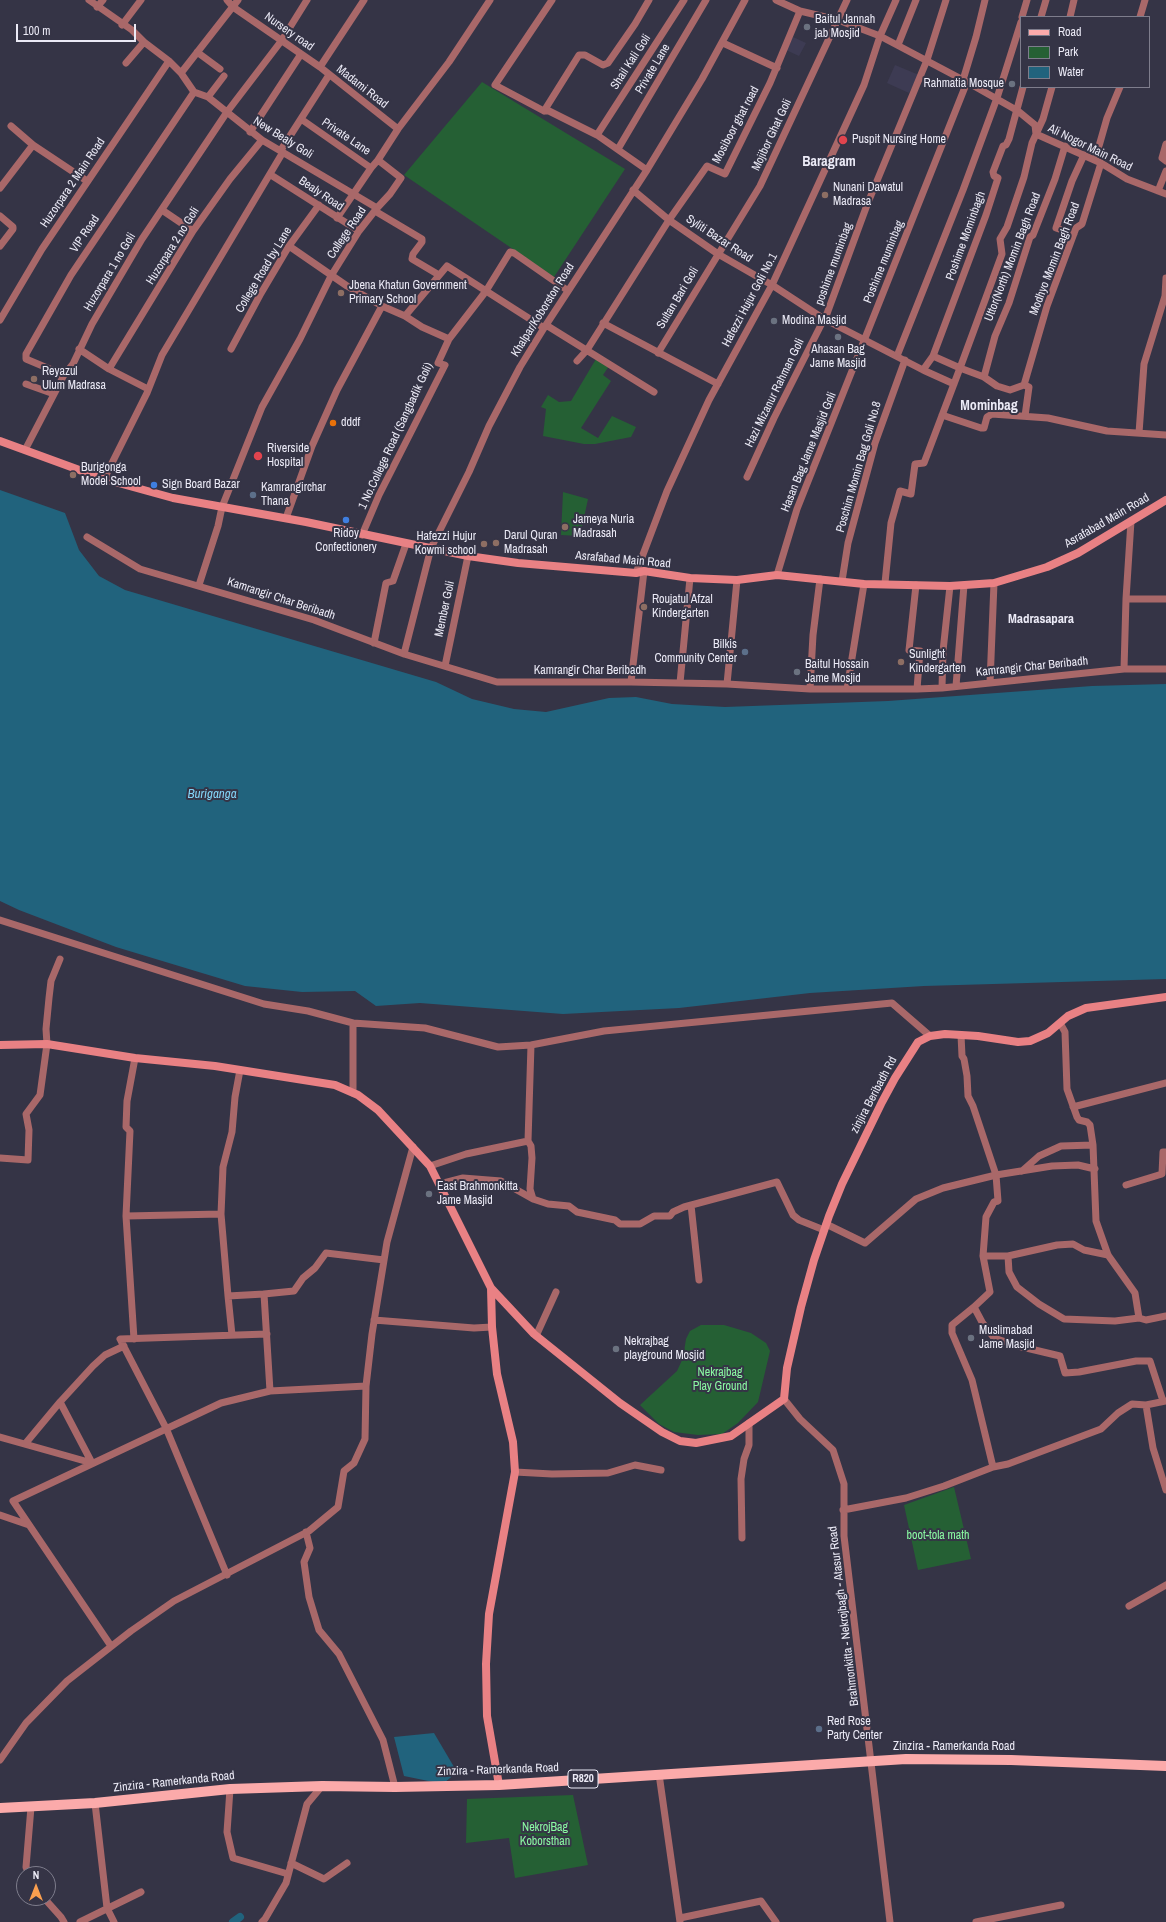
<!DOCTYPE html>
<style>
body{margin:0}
#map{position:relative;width:1166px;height:1922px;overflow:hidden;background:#353446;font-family:"Archivo Narrow",sans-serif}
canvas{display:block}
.legend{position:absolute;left:1020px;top:16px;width:130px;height:72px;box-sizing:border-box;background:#353446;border:1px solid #7e7d8c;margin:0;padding:5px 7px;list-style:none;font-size:12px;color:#ebeaf6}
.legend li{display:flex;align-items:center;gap:8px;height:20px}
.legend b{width:20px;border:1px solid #7e7d8c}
.north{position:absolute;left:16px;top:1866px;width:40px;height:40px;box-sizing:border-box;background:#353446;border:1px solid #7e7d8c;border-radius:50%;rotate:0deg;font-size:11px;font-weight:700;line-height:16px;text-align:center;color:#ebeaf6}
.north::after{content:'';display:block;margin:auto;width:14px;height:18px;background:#fa9f4f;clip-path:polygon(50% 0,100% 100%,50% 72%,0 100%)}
.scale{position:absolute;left:16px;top:24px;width:120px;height:18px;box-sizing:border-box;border:2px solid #ebeaf6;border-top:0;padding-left:5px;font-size:12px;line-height:14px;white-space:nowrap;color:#ebeaf6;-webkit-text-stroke:3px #353446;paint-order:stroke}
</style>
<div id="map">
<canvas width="1166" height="1922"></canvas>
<ul class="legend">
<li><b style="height:5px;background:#fbaaaa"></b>Road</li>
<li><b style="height:11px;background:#256034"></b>Park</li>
<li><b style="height:11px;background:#21637d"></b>Water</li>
</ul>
<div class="north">N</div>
<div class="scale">100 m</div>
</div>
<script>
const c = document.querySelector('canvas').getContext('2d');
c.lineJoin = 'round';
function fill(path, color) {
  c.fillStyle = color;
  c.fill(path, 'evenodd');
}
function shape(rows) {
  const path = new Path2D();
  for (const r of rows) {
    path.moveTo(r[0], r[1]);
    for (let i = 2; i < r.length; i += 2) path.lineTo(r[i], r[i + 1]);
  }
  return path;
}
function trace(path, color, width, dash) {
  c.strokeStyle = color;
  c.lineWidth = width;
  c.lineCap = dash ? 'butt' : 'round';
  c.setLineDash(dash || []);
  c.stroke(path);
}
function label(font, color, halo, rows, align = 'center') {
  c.font = font + ' "Archivo Narrow",sans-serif';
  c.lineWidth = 4;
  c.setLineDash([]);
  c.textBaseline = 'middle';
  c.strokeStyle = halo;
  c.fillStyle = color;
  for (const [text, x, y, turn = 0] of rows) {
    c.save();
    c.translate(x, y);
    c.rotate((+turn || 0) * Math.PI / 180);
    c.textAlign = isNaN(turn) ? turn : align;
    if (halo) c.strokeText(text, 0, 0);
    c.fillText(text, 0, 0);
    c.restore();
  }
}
fill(shape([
 [793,37,806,43,799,56,786,50],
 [895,65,919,75,909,93,887,83]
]), '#3d3b53');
fill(shape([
 [482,82,625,169,554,277,404,175],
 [596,359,609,366,603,375,611,381,581,428,598,438,612,416,636,427,631,437,595,444,584,444,543,436,546,409,541,407,548,395,559,402,571,401],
 [563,492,588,499,580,536,561,535],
 [701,1325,724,1325,751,1333,766,1343,770,1351,758,1402,738,1423,722,1434,698,1435,674,1432,659,1424,640,1405,677,1371,683,1358,686,1339,690,1331],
 [954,1487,971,1559,918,1570,904,1505],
 [573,1795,588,1865,515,1878,509,1838,466,1843,467,1799]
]), '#256034');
fill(shape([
 [0,490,65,513,79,550,99,576,125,590,436,682,472,699,514,709,546,712,609,698,636,697,672,704,725,707,888,701,1092,686,1166,684,1166,979,924,986,810,993,679,1008,563,1014,420,1003,376,1006,355,991,302,992,245,986,116,947,19,910,0,901],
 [434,1733,457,1772,443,1784,404,1776,394,1737]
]), '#21637d');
trace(shape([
 [233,1922,240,1917]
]), '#21637d', 8);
trace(shape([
 [89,0,132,30,144,42,169,61,181,73,194,92,208,97,262,140,377,208],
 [227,0,233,7,320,67,398,129],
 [552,0,495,85,544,111,549,111,597,135,647,170],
 [776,0,800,11,838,20,880,36,967,82,1018,111,1035,125,1036,134,1101,163,1127,179,1166,194],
 [97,7,103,0],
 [1022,17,1027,0],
 [1041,17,1046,0],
 [1070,17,1074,0],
 [1140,17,1145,0],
 [122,25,141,0],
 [723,43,777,68],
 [898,45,916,0],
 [197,52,220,69],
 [126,63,144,42],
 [320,67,364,0],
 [181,73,238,0],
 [963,80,976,37,985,0],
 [208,97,224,76],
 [544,111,579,55,585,55,603,65,608,63,635,24,649,0],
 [301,119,371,168,378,160],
 [11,126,33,145,87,181],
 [250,132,301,54],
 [597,135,684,0],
 [1166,144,1162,158,1166,161],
 [618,149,706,0],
 [281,150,329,75],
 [1095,160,1107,118,1120,87],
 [271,175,359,231],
 [0,188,33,145],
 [633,190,669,220,718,254,772,285,824,319,923,370,954,384],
 [1158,191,1166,171],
 [162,210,193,231],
 [375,211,422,239,422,242,413,254,412,259,439,275],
 [0,216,13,227,13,229,0,246],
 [337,218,371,168],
 [1074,234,1056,228,1072,181,1084,155],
 [289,246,347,286,382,306,405,316,422,327,449,339],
 [405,316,447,266,544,328],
 [825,319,867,205,927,60,946,0],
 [0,320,42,249,169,61],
 [603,323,718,384],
 [546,325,654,392],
 [79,349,109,369,148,389],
 [231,349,260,295,289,246,319,205],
 [658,353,760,186,847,0],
 [897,356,963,190,997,98,1021,22],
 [577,361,587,350,669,220,707,166,725,174,770,83,800,11],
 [109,369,193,231,230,179,262,140],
 [923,370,933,356,986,215,998,178,994,176,993,172,1003,146,1006,145,1009,139,1023,87],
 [64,375,26,359,26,354,71,275,194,92],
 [984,377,995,336,1009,303,1030,237,1033,235,1055,179,1065,146],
 [26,384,54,394],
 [1024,385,1047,306,1076,228,1082,224,1101,163],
 [942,415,981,428,984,428,987,417,992,414,1048,418,1107,431,1166,435],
 [1025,416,1029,387,1024,385,1010,390,997,386,984,377,960,368,1002,254,1000,239,1007,227,1024,177,1032,143,1043,119,1052,87],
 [1139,433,1144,364,1165,296,1166,278],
 [25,450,64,375,73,364,92,324,142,239,227,112,282,40,307,0],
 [747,477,774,418,824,319],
 [104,479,147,393,162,355,283,152],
 [286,518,312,446,337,390,382,306],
 [362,535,379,495,445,365,438,363,449,339,486,291,510,252,514,253,567,290],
 [87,537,140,569,314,620,404,654,497,682,631,682,727,684,810,689,917,689,942,688,1124,669,1166,669],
 [636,573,667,491,709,400,772,285,864,85,880,36,896,0],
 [777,575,797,509,967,82],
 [842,581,848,543,875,443,905,360],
 [885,583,891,523,900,491,911,494,915,464,924,463,960,368,933,356],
 [199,585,218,526,222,507,262,407,300,339,331,276,359,231,377,208,390,194,401,178,378,160,398,129,449,62,490,0],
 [916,585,909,650,920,651,917,689],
 [1126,599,1166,599],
 [374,643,386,583,393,581,406,544],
 [404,654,431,548,469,472,489,426,520,367,544,328,647,170,702,79,745,0],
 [445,666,468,556],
 [1124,669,1126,599,1131,521],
 [631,682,644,571],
 [680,683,690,578],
 [990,683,994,583],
 [727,684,737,580],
 [956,686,964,585],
 [942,688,943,651,950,586],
 [810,689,813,635,820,579],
 [847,689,864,584],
 [0,920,264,1004,308,1011,353,1023],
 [353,1093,353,1023,425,1028,498,1047,531,1045,604,1031,892,1003,930,1036],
 [1073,1107,1166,1083],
 [528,1141,531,1045],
 [1093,1145,1096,1221,1108,1255,1135,1293,1139,1318,1146,1320,1166,1316],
 [0,1158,28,1160,29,1130,26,1114,40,1095,47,1044,46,1029,49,998,51,981,60,959],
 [430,1166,466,1154,528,1141,531,1146,532,1158,530,1189,533,1199,548,1204,569,1206,577,1212,615,1220,620,1224,640,1224,654,1216,670,1216,673,1212,684,1207,777,1182,793,1215,799,1220,824,1230],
 [1022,1171,1039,1156,1061,1146,1093,1145,1090,1125,1087,1122,1079,1120,1077,1117,1067,1089,1065,1032,1060,1023],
 [440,1184,463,1178,501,1181,533,1199],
 [1126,1185,1162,1174,1163,1152,1166,1152],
 [691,1205,699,1280],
 [221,1214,228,1296],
 [126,1216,221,1214,223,1167,232,1132,235,1097,240,1070],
 [826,1224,865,1243,916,1199,943,1188,996,1175,973,1106,968,1096,967,1076,964,1059,962,1056,961,1035],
 [983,1256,986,1217,994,1202,998,1201,996,1175,1052,1166,1078,1165,1095,1169],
 [1008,1256,1009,1272,1017,1287,1039,1304,1064,1319,1115,1321,1139,1318],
 [264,1294,294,1291,303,1278,315,1268,326,1253,384,1260],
 [974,1307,990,1292,983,1256,1008,1256,1057,1245,1073,1244,1084,1250,1108,1255],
 [374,1320,474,1328,492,1327],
 [232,1335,228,1296,264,1294,270,1391],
 [536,1336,556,1292],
 [134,1339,126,1216,130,1131,126,1127,127,1101,135,1058],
 [784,1399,800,1419,833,1450,844,1484,844,1536,890,1922],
 [1166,1401,1146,1405,1153,1448,1166,1490],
 [0,1437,92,1463],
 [25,1444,60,1402],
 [92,1463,60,1402,93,1366,105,1355,124,1346],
 [993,1467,972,1380,952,1333,952,1325,974,1307,982,1322,994,1338,1018,1346,1060,1356,1065,1373,1079,1372,1136,1361,1150,1361,1163,1401],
 [515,1472,552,1474,608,1473,635,1465,661,1470],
 [843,1510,906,1498,944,1486,993,1467,1008,1464,1101,1429,1118,1413,1132,1404,1146,1405],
 [0,1515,29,1525],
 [306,1532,310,1548,304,1562,309,1597,319,1630,339,1654,383,1740,395,1787],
 [742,1538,741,1479,744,1459,749,1445,749,1423],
 [227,1575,166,1428,120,1339,267,1334],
 [1129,1606,1166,1585],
 [111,1646,13,1501,221,1403,270,1391,366,1386,372,1334,387,1242,413,1147],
 [0,1760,26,1723,67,1681,131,1631,174,1601,309,1531,338,1507,344,1471,354,1463,365,1439,366,1386],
 [659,1774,680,1922],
 [230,1789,227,1832,233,1858,288,1874],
 [95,1803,107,1908,114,1922],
 [291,1863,324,1879,347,1863],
 [29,1874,26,1867,31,1807],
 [44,1898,61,1917,64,1922],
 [680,1918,761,1901,776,1922],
 [80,1922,141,1892],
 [262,1922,265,1919,286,1883,307,1804,322,1786],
 [976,1922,1061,1905]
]), '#a96869', 7);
trace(shape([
 [0,441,104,479,173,498,306,522,468,556,518,563,636,573,644,571,690,578,737,580,777,575,864,584,950,586,994,583,1047,567,1078,553,1166,500],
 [0,1045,47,1044,135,1058,215,1066,335,1085,358,1095,378,1110,430,1166,491,1288,534,1334,620,1403,662,1432,680,1441,696,1443,731,1436,784,1399,787,1368,801,1307,814,1260,829,1216,842,1184,882,1102,895,1078,918,1042,930,1036,945,1034,978,1036,1018,1042,1030,1041,1048,1033,1068,1016,1086,1008,1166,997],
 [491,1288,492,1327,497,1374,513,1442,515,1472,489,1614,486,1664,487,1716,499,1785]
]), '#e98184', 8);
trace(shape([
 [0,1808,95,1803,230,1789,322,1786,395,1787,499,1785,906,1759,1011,1760,1166,1766]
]), '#fbaaaa', 10);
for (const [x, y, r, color] of [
 [807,27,4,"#6b7280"],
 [1012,84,4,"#6b7280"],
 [843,140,5,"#e0444e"],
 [825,195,4,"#8d6e63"],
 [341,293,4,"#8d6e63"],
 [774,321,4,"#6b7280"],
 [838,337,4,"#6b7280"],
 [34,379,4,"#8d6e63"],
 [333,423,4,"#e8710a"],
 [258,456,5,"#e0444e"],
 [73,475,4,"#8d6e63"],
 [154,485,4,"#3f7fe0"],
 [253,495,4,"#5c6f8a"],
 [346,520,4,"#3f7fe0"],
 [565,527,4,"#8d6e63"],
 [496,543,4,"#8d6e63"],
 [484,544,4,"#8d6e63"],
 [644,607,4,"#8d6e63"],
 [745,652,4,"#5c6f8a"],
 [901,662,4,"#8d6e63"],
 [797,672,4,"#6b7280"],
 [429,1194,4,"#6b7280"],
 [971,1338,4,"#6b7280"],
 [616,1349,4,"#6b7280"],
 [819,1729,4,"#5c6f8a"]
]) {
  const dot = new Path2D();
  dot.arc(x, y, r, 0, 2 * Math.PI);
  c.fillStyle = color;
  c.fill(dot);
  trace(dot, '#353446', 1.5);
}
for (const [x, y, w] of [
 [583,1779,30]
]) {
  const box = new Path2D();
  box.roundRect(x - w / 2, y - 9, w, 18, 3);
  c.fillStyle = '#353446';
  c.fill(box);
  trace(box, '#ebeaf6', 1);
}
label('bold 11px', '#ebeaf6', null, [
 ["R820",583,1779]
]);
label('12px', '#ebeaf6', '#353446', [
 ["Baitul Jannah",815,20],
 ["jab Mosjid",815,34],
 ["Rahmatia Mosque",1004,84,"right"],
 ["Puspit Nursing Home",852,140],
 ["Nunani Dawatul",833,188],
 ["Madrasa",833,202],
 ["Jbena Khatun Government",349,286],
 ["Primary School",349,300],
 ["Modina Masjid",782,321],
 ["Ahasan Bag",838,350,"center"],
 ["Jame Masjid",838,364,"center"],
 ["Reyazul",42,372],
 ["Ulum Madrasa",42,386],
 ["dddf",341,423],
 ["Riverside",267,449],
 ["Hospital",267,463],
 ["Burigonga",81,468],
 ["Model School",81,482],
 ["Sign Board Bazar",162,485],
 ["Kamrangirchar",261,488],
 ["Thana",261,502],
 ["Jameya Nuria",573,520],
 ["Madrasah",573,534],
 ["Ridoy",346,534,"center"],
 ["Confectionery",346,548,"center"],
 ["Darul Quran",504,536],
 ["Madrasah",504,550],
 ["Hafezzi Hujur",476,537,"right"],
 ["Kowmi school",476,551,"right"],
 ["Roujatul Afzal",652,600],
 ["Kindergarten",652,614],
 ["Bilkis",737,645,"right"],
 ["Community Center",737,659,"right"],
 ["Sunlight",909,655],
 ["Kindergarten",909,669],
 ["Baitul Hossain",805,665],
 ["Jame Mosjid",805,679],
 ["East Brahmonkitta",437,1187],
 ["Jame Masjid",437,1201],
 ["Muslimabad",979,1331],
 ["Jame Masjid",979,1345],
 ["Nekrajbag",624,1342],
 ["playground Mosjid",624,1356],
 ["Red Rose",827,1722],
 ["Party Center",827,1736]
], 'left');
label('12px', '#ebeaf6', '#353446', [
 ["Nursery road",289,32,35],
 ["Shail Kali Goli",631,62,-57],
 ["Private Lane",653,69,-59],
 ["Madami Road",362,87,38],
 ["Mosiboor ghat road",736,125,-62],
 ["Mojibor Ghat Goli",772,135,-65],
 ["Private Lane",346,137,34],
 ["New Bealy Goli",283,138,32],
 ["Ali Nogor Main Road",1090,148,26],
 ["Huzorpara 2 Main Road",73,183,-56],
 ["Bealy Road",321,194,34],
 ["College Road",347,233,-56],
 ["VIP Road",85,234,-56],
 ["Poshime Mominbagh",966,236,-70],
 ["Syliti Bazar Road",719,239,33],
 ["Huzorpara 2 no Goli",173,246,-58],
 ["Uttor(North) Momin Bagh Road",1013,257,-69],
 ["Modhyo Momin Bagh Road",1055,259,-69],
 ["Poshime muminbag",884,262,-68],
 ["poshime muminbag",834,264,-70],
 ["College Road by Lane",264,270,-59],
 ["Huzorpara 1 no Goli",110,272,-59],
 ["Sultan Bari Goli",678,298,-59],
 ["Hafezzi Hujur Goli No.1",750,300,-62],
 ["Khalpar/Koborston Road",543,310,-58],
 ["Hazi Mizanur Rahman Goli",775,393,-64],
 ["1 No.College Road (Sangbadik Goli)",396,436,-65],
 ["Hasan Bag Jame Masjid Goli",809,452,-68],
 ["Poschim Momin Bag Goli No.8",859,467,-74],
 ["Asrafabad Main Road",1107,521,-30],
 ["Asrafabad Main Road",623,560,5],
 ["Kamrangir Char Beribadh",281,599,18],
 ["Member Goli",445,609,-78],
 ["Kamrangir Char Beribadh",1032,667,-6],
 ["Kamrangir Char Beribadh",590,671],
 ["zinjira Beribadh Rd",874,1095,-62],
 ["Brahmonkitta - Nekrojbagh - Atasur Road",844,1616,-97],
 ["Zinzira - Ramerkanda Road",954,1747],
 ["Zinzira - Ramerkanda Road",498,1770,-2],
 ["Zinzira - Ramerkanda Road",174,1782,-6]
]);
label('12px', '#8af9a2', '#353446', [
 ["Nekrajbag",720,1373],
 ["Play Ground",720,1387],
 ["boot-tola math",938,1536],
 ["NekrojBag",545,1828],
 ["Koborsthan",545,1842]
]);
label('bold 13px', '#ebeaf6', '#353446', [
 ["Madrasapara",1041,620]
]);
label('italic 13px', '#83d5f9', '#353446', [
 ["Buriganga",212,795]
]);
label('bold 14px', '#ebeaf6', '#353446', [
 ["Baragram",829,162],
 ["Mominbag",989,406]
]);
</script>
